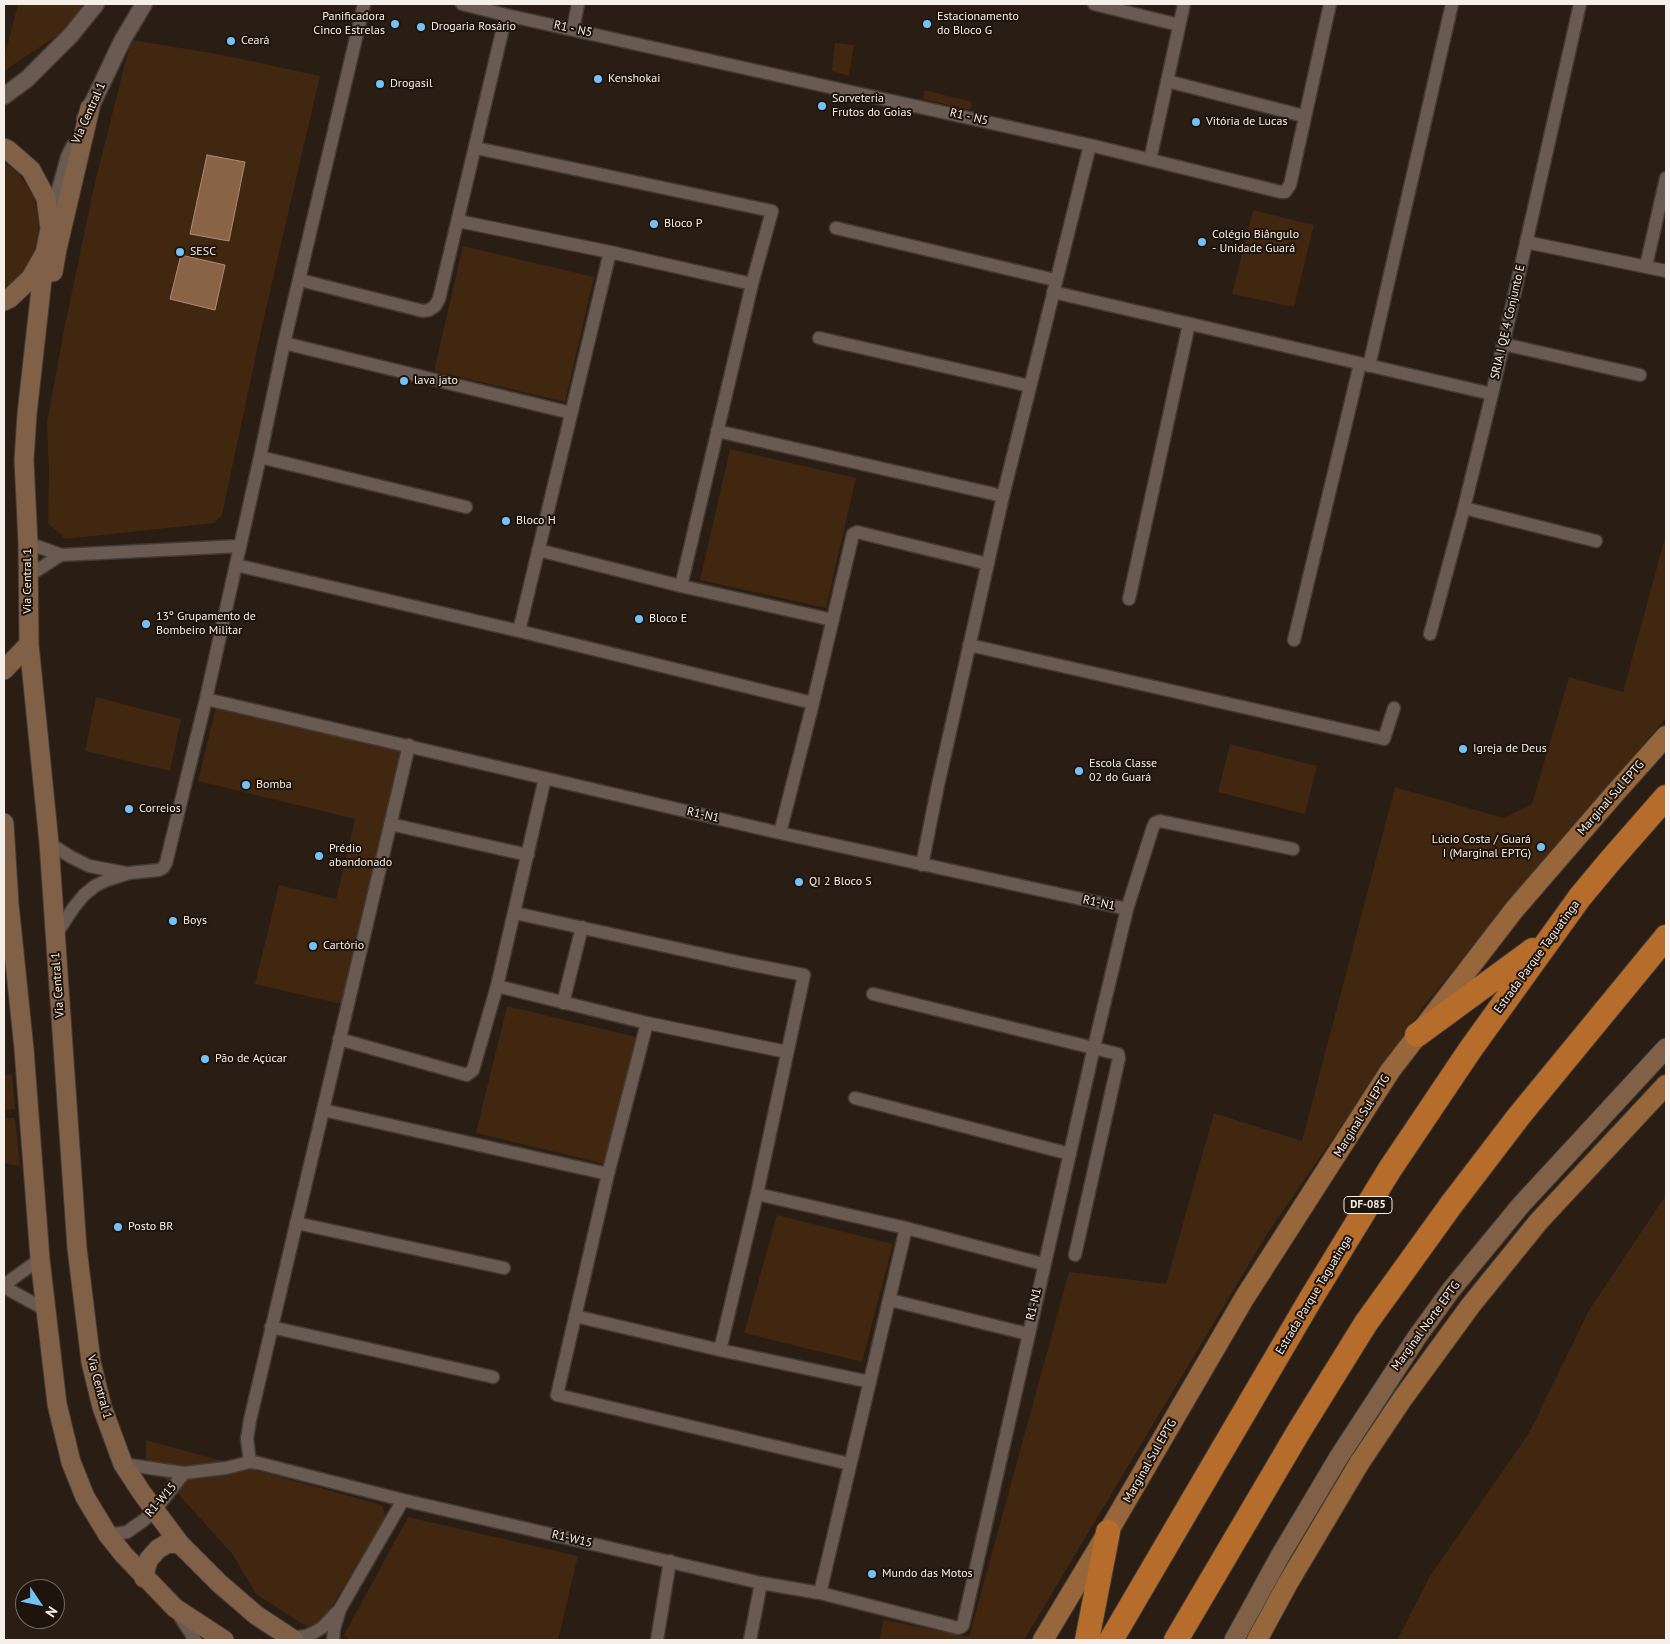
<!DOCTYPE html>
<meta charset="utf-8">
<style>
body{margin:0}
#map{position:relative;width:1670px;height:1644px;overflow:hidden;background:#291d14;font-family:"PT Sans",sans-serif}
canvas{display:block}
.frame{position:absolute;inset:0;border:5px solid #f6eee8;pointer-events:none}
.north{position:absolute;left:15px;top:1579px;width:50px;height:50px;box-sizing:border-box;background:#1f140b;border:1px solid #756b63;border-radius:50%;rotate:124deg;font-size:14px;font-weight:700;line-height:20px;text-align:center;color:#f6eee8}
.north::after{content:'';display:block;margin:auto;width:18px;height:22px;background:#73c1f5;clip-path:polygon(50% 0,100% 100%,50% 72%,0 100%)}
</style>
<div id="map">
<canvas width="1670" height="1644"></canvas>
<div class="frame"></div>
<div class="north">N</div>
</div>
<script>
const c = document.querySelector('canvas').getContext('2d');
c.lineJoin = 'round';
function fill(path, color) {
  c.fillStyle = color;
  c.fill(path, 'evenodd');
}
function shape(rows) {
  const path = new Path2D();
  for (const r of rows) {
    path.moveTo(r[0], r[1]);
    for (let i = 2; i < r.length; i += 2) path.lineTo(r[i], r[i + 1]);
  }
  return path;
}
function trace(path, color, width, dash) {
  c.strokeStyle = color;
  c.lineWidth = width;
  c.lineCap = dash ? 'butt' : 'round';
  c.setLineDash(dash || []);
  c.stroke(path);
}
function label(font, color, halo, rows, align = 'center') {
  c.font = font + ' "PT Sans",sans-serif';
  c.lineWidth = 4;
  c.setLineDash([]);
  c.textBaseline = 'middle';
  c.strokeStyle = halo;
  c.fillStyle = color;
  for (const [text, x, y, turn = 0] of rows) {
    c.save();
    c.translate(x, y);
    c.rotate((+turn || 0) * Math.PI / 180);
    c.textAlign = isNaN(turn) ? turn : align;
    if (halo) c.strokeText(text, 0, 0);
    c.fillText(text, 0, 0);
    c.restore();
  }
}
fill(shape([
 [18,4,88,4,73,25,4,71,4,58],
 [131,40,218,54,320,76,263,322,222,515,214,523,65,539,48,523,49,471,47,422,64,330,95,182],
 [835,43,854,45,849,76,832,71],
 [924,90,972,102,970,110,923,99],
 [4,162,18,173,26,184,33,196,37,210,39,224,38,238,34,251,28,264,20,276,4,289],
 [1253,210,1314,225,1294,307,1232,294],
 [463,246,594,277,565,402,434,371],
 [730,449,856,478,826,608,700,580],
 [1666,534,1666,718,1534,872,1424,1006,1267,1234,1024,1640,879,1640,884,1620,969,1637,1069,1272,1166,1284,1214,1113,1302,1141,1395,787,1504,818,1532,804,1569,677,1623,692],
 [96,697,181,719,170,771,85,751],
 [216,707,402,751,341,1004,255,984,279,885,336,899,355,819,198,781],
 [1230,744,1317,766,1305,814,1218,792],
 [507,1006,636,1037,605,1164,476,1133],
 [12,1074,15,1110,4,1109,4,1076],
 [4,1118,15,1118,20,1166,4,1163],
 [1666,1195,1666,1640,1397,1640,1430,1576,1529,1433,1588,1312],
 [777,1215,893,1244,862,1362,744,1333],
 [146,1440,382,1505,386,1518,320,1625,307,1627,256,1594,233,1555,146,1458],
 [408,1517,578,1556,558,1640,350,1640,344,1635]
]), '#412610');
const water = shape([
 [207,155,245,162,229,241,190,234,207,155],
 [181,255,225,265,215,310,170,299,181,255]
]);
fill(water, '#896346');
trace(water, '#aa8d77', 1);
const minor = shape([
 [462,4,506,15,1090,145,1281,192,1285,192,1290,185,1330,4],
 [1094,4,1179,25],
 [1580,4,1492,394,1464,508,1596,541],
 [573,29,578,4],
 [1167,81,1304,116],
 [476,148,772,211,752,284,681,586],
 [1150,160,1184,4],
 [458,221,610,252,752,284],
 [836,228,1055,280],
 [1526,242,1666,271],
 [1646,266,1666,178],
 [300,280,423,311,429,310,435,306,439,299,506,15],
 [1053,292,1492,394],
 [819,338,1030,386],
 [284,343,571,413],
 [1503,344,1640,375],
 [1369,366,1452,4],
 [717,431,1003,496],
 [260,457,466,507],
 [28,543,61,555,240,546],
 [538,550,681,586,833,620],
 [236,565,519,631,813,703],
 [28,576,61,555],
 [1129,599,1189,324],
 [519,631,610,252],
 [1430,634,1464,508],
 [1294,640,1360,364],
 [969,645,1384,739,1394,708],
 [390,824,528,855],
 [780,833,813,703,853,534,857,532,988,564],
 [49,843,71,857,89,866,126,873],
 [922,865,938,785,1003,496,1090,145],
 [1127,909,1153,827,1155,823,1160,821,1293,849],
 [515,913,738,962,804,975,757,1194,720,1350],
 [55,936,74,907,84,895,95,886,107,880,129,873,159,870,163,868,166,863,206,699,260,457,284,343,364,4],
 [497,986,647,1023,787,1052],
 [873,994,1118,1054,1119,1058,1075,1255],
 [563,1003,582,927],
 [647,1023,608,1174,557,1395,850,1464],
 [339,1039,467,1075,473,1070,497,986,545,778],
 [855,1098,1070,1154],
 [323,1110,608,1174],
 [757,1194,906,1228,1043,1264],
 [296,1223,504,1268],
 [4,1285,40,1259],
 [4,1287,46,1310],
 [890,1300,1028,1334],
 [575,1316,720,1350,870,1382],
 [271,1327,493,1377],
 [250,1462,247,1439,250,1420,409,745],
 [123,1464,184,1473,226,1468,250,1462,258,1463,403,1500,761,1583,820,1593,958,1628,961,1627,963,1625,1094,1047,1127,909,780,833,206,699],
 [108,1535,127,1532,144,1520,155,1510,184,1473],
 [820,1593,906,1228],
 [177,1612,195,1640],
 [291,1638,306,1636,315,1632,323,1627,337,1612],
 [333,1640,334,1629,340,1609,403,1500],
 [657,1640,670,1561],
 [750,1640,761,1583]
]);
const tertiary = shape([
 [4,96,27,79,71,35,96,4],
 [85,119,122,41,144,4],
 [50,226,69,157,74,147]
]);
const secondary = shape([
 [4,148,8,150,31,170,46,198,50,229,45,253,31,278,10,298,4,301],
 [45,253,27,414,24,460,28,543,29,644,49,843,77,1248,91,1362,102,1407,123,1464,142,1493,180,1544,219,1583,256,1615,294,1640],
 [53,272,57,249,90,108],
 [4,670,29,644],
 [4,823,9,904,24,1049,40,1259,57,1404,71,1462,85,1497,108,1535,124,1555,175,1608,224,1640],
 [144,1578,146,1567,149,1559,158,1549,168,1543,180,1544],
 [1234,1640,1280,1556,1337,1460,1417,1337,1451,1290,1521,1205,1666,1048]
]);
const primary = shape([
 [1043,1640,1108,1532,1245,1297,1390,1071,1514,910,1616,792,1666,736],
 [1257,1640,1288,1583,1360,1462,1403,1398,1471,1305,1539,1221,1666,1085]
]);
const motorway = shape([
 [1417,1035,1533,950],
 [1087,1640,1108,1532],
 [1111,1640,1310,1300,1390,1169,1470,1050,1580,897,1610,861,1666,797],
 [1176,1640,1299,1431,1366,1323,1451,1205,1519,1116,1666,937]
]);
trace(minor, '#433a35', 15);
trace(tertiary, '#433a35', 19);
trace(secondary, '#433a35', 21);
trace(primary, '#433a35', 22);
trace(motorway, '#433a35', 26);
trace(minor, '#695b51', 12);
trace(tertiary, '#695b51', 16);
trace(secondary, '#806046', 19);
trace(primary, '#97663b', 20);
trace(motorway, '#b66d2c', 24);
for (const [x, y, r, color] of [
 [395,24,5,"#73c1f5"],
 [927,24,5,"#73c1f5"],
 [421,27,5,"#73c1f5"],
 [231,41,5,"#73c1f5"],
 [598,79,5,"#73c1f5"],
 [380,84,5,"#73c1f5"],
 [822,106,5,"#73c1f5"],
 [1196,122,5,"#73c1f5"],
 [654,224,5,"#73c1f5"],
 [1202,242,5,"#73c1f5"],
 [180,252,5,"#73c1f5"],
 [404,381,5,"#73c1f5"],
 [506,521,5,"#73c1f5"],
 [639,619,5,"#73c1f5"],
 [146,624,5,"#73c1f5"],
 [1463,749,5,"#73c1f5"],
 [1079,771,5,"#73c1f5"],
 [246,785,5,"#73c1f5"],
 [129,809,5,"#73c1f5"],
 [1541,847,5,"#73c1f5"],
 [319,856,5,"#73c1f5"],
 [799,882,5,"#73c1f5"],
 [173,921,5,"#73c1f5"],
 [313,946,5,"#73c1f5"],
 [205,1059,5,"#73c1f5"],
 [118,1227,5,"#73c1f5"],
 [872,1574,5,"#73c1f5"]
]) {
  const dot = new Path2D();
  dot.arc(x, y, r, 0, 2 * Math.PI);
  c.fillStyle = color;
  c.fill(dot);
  trace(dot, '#1f140b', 2);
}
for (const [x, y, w] of [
 [1368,1205,48]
]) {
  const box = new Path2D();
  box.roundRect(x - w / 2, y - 8.5, w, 17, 4);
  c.fillStyle = '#1f140b';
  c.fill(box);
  trace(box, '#f6eee8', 1);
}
label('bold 11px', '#f6eee8', null, [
 ["DF-085",1368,1205]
]);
label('12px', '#f6eee8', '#1f140b', [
 ["Panificadora",385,17,"right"],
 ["Cinco Estrelas",385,31,"right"],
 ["Estacionamento",937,17],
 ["do Bloco G",937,31],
 ["Drogaria Rosário",431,27],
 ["Ceará",241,41],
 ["Kenshokai",608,79],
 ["Drogasil",390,84],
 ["Sorveteria",832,99],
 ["Frutos do Goias",832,113],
 ["Vitória de Lucas",1206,122],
 ["Bloco P",664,224],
 ["Colégio Biângulo",1212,235],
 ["- Unidade Guará",1212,249],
 ["SESC",190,252],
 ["lava jato",414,381],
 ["Bloco H",516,521],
 ["13º Grupamento de",156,617],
 ["Bombeiro Militar",156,631],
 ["Bloco E",649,619],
 ["Igreja de Deus",1473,749],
 ["Escola Classe",1089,764],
 ["02 do Guará",1089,778],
 ["Bomba",256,785],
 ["Correios",139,809],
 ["Lúcio Costa / Guará",1531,840,"right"],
 ["I (Marginal EPTG)",1531,854,"right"],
 ["Prédio",329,849],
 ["abandonado",329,863],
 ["QI 2 Bloco S",809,882],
 ["Boys",183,921],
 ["Cartório",323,946],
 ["Pão de Açúcar",215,1059],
 ["Posto BR",128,1227],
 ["Mundo das Motos",882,1574]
], 'left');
label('12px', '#f6eee8', '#1f140b', [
 ["R1 - N5",573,29,12],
 ["Via Central 1",89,113,-66],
 ["R1 - N5",969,117,13],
 ["SRIA I QE 4 Conjunto E",1508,322,-77],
 ["Via Central 1",28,581,-90],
 ["Marginal Sul EPTG",1611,798,-49],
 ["R1-N1",703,815,13],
 ["R1-N1",1099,903,12],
 ["Estrada Parque Taguatinga",1537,957,-54],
 ["Via Central 1",58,985,-94],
 ["Marginal Sul EPTG",1362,1116,-58],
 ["Estrada Parque Taguatinga",1314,1295,-59],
 ["R1-N1",1034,1304,-77],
 ["Marginal Norte EPTG",1426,1326,-54],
 ["Via Central 1",99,1387,75],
 ["Marginal Sul EPTG",1150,1461,-60],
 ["R1-W15",161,1500,-49],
 ["R1-W15",572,1539,13]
]);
</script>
